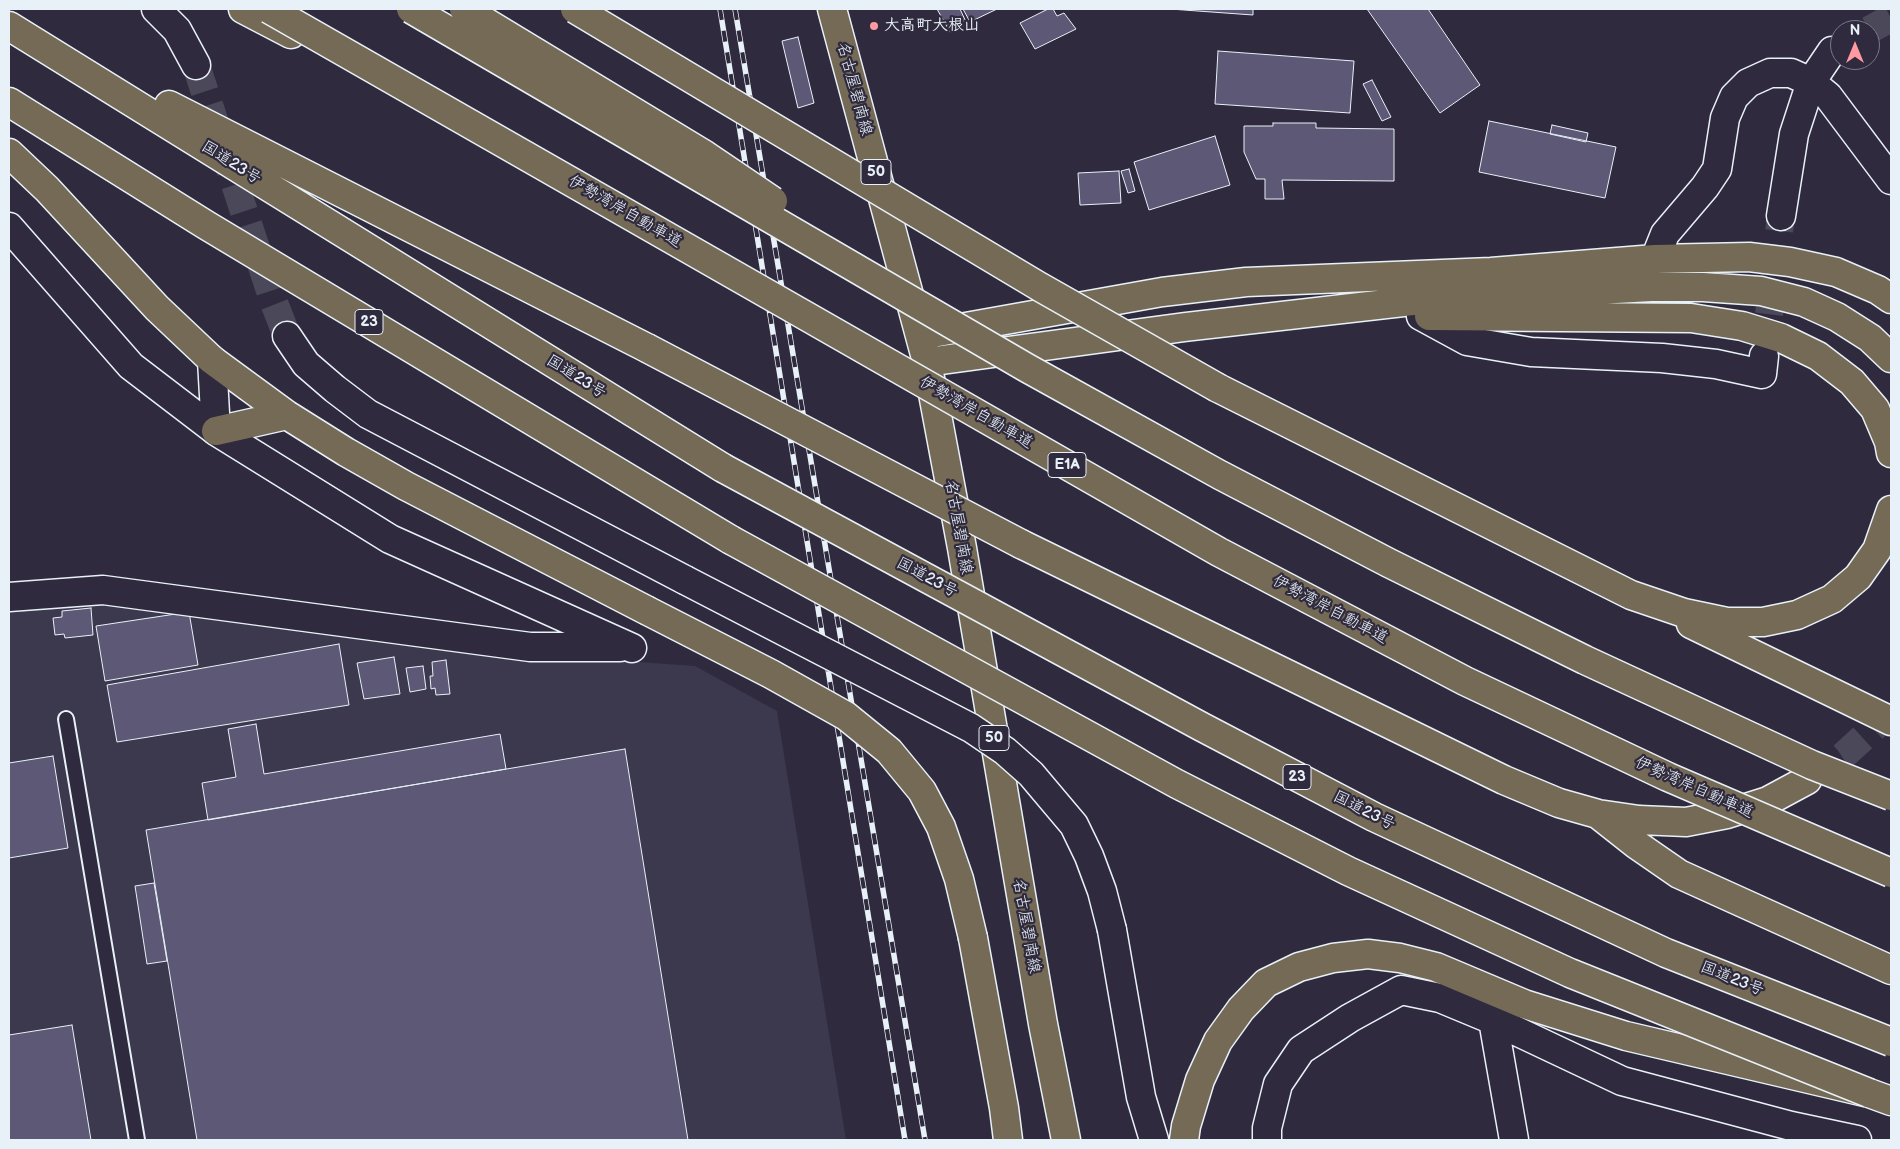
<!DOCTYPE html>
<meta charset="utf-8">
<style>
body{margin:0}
#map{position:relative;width:1900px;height:1149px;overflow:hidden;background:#2f2a3d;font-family:"Balsamiq Sans",sans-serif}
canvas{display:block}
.frame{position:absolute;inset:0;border:10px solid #e8f1f8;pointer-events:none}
.north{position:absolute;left:1830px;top:20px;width:50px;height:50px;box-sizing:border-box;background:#2f2a3d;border:1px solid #797a88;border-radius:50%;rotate:0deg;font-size:14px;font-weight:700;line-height:20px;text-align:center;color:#e8f1f8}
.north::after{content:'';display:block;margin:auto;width:18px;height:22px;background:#ff9aa2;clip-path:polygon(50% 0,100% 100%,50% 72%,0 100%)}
</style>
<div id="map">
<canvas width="1900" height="1149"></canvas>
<div class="frame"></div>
<div class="north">N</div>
</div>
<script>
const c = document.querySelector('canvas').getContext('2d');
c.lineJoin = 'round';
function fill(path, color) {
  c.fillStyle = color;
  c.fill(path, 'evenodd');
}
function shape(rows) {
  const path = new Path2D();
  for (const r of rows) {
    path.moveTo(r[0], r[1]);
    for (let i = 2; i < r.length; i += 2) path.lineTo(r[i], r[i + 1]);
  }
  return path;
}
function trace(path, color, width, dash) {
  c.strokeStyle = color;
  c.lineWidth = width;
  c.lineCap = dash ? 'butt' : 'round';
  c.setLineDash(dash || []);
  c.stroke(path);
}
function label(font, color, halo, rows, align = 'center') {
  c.font = font + ' "Balsamiq Sans","Klee One",sans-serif';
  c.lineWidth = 4.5;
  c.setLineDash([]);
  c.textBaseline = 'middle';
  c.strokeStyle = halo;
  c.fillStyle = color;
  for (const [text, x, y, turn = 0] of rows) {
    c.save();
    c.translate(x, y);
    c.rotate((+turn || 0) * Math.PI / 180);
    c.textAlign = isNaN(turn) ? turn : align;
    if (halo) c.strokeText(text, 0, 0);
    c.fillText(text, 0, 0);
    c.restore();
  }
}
fill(shape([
 [112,603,468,650,695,666,777,711,846,1140,9,1140,9,612]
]), '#3c384e');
const building = shape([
 [937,9,960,9,967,24,950,32,937,9],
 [963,9,997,9,970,22,963,9],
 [1048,9,1053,9,1057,16,1064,13,1076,29,1035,49,1020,23,1048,9],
 [1170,9,1253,9,1253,15,1170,9],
 [1367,9,1428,9,1480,85,1440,113,1367,9],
 [798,37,814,103,798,108,782,41,798,37],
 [1218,51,1354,61,1350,113,1215,104,1218,51],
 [1372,80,1391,117,1382,121,1363,84,1372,80],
 [1489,121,1616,147,1605,198,1479,172,1489,121],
 [1273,123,1316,123,1316,128,1394,129,1394,181,1282,180,1284,199,1265,199,1265,179,1256,179,1244,152,1244,126,1273,126,1273,123],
 [1552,125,1588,133,1586,142,1550,134,1552,125],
 [1215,136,1230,185,1149,210,1134,162,1215,136],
 [1129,169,1135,191,1128,193,1121,171,1129,169],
 [1119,171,1121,203,1080,205,1078,173,1119,171],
 [91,608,93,635,65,638,64,634,55,635,53,618,62,617,62,611,91,608],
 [189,612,198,665,105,681,96,626,189,612],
 [339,644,349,705,117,742,107,685,339,644],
 [394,657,400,694,364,699,357,663,394,657],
 [446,660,450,694,436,695,435,688,431,689,430,676,433,676,432,662,446,660],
 [423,666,426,689,410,692,406,668,423,666],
 [256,724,264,774,500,734,506,769,208,820,202,783,236,777,228,729,256,724],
 [625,749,688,1140,197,1140,146,830,625,749],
 [53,756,68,848,9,858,9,763,53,756],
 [154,883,167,961,147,964,135,886,154,883],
 [72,1025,91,1140,9,1140,9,1035,72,1025]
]);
fill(building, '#5c5875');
trace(building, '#e8f1f8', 1);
trace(shape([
 [1869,30,1891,18],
 [196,65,273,300,287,336],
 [1764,356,1781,216]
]), '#4b4859', 28, [28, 14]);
trace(shape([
 [1807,780,1843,756,1891,712]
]), '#4b4859', 28, [28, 14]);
const lane = shape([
 [66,719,137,1140]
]);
const street = shape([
 [156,9,177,30,196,65],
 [1781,216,1794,134,1811,82,1832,51],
 [9,227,131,366,216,431,390,539,632,648],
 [1655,259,1665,234,1705,187,1717,169,1725,118,1734,97,1748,83,1770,73,1791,73,1811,82,1828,96,1891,180],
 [1421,316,1467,341,1531,352,1662,358,1716,364,1762,374,1764,356],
 [287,336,306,364,335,389,368,414,685,580],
 [212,360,216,431],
 [9,597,103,590,530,647,620,647],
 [1112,930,1141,1097,1154,1140],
 [1493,1020,1514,1140],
 [1267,1140,1267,1128,1278,1084,1301,1050,1350,1018,1401,990,1440,998,1493,1020,1622,1081,1791,1126,1857,1140]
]);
const primary = shape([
 [832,9,927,362,962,548,1043,1024,1066,1140]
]);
const highway = shape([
 [243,9,291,34],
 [9,26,723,468],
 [9,102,206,225,731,540],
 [169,105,647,348],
 [9,153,47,189,157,308,212,360,287,415,346,452,406,486,646,610],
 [1429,316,1691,318,1742,326,1781,338,1818,356,1852,382,1875,409,1889,442,1891,453],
 [921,335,1162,292,1246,282,1491,272,1655,259,1749,257,1790,262,1836,272,1878,290,1891,299],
 [927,362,1185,327,1421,300,1651,287,1703,287,1761,291,1804,302,1837,317,1870,338,1891,358],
 [1218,388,1631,595,1684,613,1727,622,1763,622,1797,615,1832,599,1858,577,1877,550,1891,510],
 [216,431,287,415],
 [1021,544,1504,780,1559,803,1598,814,1639,820,1686,822,1727,814,1768,801,1807,780],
 [1691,624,1891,721],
 [1599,815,1637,845,1679,874,1891,970],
 [973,938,1004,1108,1008,1140],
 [1184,1140,1186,1126,1200,1080,1218,1041,1241,1009,1266,983,1299,967,1333,958,1368,954,1400,958,1436,967,1524,1004,1626,1036,1869,1093,1891,1101]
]);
trace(lane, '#e8f1f8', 18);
trace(street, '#e8f1f8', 31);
trace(primary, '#e8f1f8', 31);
trace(highway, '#e8f1f8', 31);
trace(lane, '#2f2a3d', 14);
trace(street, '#2f2a3d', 28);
trace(primary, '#756a55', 28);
trace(highway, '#756a55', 28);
const rail = shape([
 [720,9,905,1140],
 [735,9,925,1140]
]);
trace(rail, '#e8f1f8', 5.5);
trace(rail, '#2f2a3d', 4, [11]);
const streetBridge = shape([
 [685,580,971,728,1005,751,1031,774,1074,825,1089,856,1102,891,1112,930]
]);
const highwayBridge = shape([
 [269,9,1219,552,1465,681,1668,777,1891,873],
 [411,9,1027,368,1220,475,1389,563,1585,660,1812,765,1891,796],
 [464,9,705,155,773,201],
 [575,9,1040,287,1218,388],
 [647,348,1021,544],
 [723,468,1202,727,1374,817,1666,953,1891,1042],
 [731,540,1177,784,1348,871,1570,973,1869,1093],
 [646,610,771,674,846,716,889,751,922,791,941,827,959,879,973,938]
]);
trace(streetBridge, '#e8f1f8', 31, []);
trace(highwayBridge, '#e8f1f8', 31, []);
trace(streetBridge, '#2f2a3d', 28);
trace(highwayBridge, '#756a55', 28);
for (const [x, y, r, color] of [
 [874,26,5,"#ff9aa2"]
]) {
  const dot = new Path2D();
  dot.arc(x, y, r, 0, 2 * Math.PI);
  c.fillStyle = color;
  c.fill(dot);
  trace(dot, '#2f2a3d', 2);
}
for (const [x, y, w] of [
 [876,172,30],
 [369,322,28],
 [1067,465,38],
 [994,738,30],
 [1297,777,28]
]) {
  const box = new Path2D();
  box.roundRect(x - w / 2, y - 12.5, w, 25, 4);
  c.fillStyle = '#2f2a3d';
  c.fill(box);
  trace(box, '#e8f1f8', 1);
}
label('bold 15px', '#e8f1f8', null, [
 ["50",876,172],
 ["23",369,322],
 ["E1A",1067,465],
 ["50",994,738],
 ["23",1297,777]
]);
label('bold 16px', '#e8f1f8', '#2f2a3d', [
 ["大高町大根山",884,26]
], 'left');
label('16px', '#e8f1f8', '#2f2a3d', [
 ["名古屋碧南線",854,89,75],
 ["国道23号",231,163,32],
 ["伊勢湾岸自動車道",625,212,30],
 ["国道23号",576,377,32],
 ["伊勢湾岸自動車道",976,413,30],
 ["名古屋碧南線",958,527,80],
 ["国道23号",927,578,28],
 ["伊勢湾岸自動車道",1330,610,28],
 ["伊勢湾岸自動車道",1694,788,24],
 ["国道23号",1364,811,27],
 ["名古屋碧南線",1026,926,80],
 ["国道23号",1732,979,22]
]);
</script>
